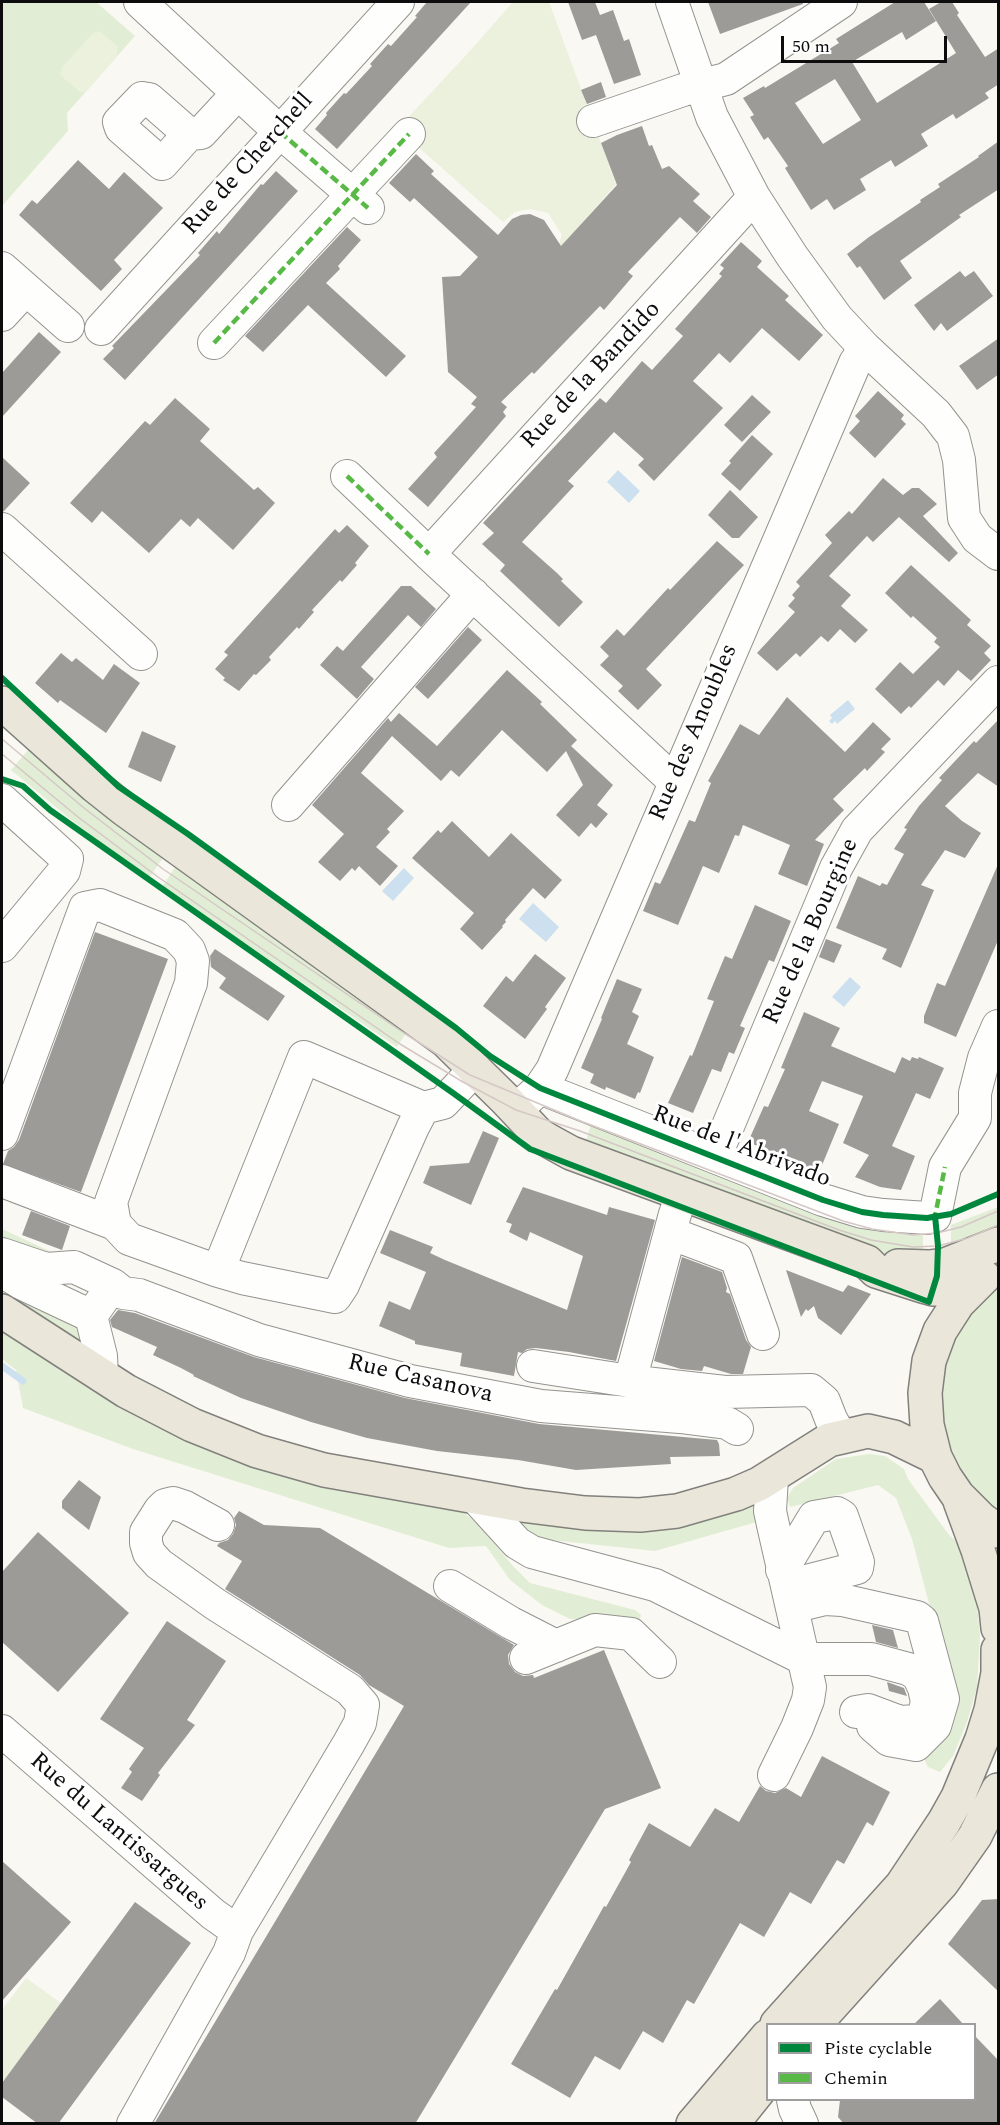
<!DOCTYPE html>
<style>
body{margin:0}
#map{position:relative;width:1000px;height:2125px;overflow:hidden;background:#faf8f2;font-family:Spectral,serif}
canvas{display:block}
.frame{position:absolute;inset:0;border:3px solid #0d0d0d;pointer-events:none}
.legend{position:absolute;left:766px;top:2023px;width:210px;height:78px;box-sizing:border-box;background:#fff;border:2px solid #9e9e9e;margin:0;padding:8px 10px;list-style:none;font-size:18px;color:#0d0d0d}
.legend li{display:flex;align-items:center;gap:12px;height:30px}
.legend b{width:30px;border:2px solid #9e9e9e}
.scale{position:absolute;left:781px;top:36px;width:166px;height:27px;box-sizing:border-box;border:3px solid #0d0d0d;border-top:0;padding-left:8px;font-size:18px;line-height:21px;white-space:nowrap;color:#0d0d0d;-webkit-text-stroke:4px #fff;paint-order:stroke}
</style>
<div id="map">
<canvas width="1000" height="2125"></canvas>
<div class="frame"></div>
<ul class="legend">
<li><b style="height:8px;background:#00873e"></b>Piste cyclable</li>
<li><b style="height:8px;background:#58b947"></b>Chemin</li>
</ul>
<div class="scale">50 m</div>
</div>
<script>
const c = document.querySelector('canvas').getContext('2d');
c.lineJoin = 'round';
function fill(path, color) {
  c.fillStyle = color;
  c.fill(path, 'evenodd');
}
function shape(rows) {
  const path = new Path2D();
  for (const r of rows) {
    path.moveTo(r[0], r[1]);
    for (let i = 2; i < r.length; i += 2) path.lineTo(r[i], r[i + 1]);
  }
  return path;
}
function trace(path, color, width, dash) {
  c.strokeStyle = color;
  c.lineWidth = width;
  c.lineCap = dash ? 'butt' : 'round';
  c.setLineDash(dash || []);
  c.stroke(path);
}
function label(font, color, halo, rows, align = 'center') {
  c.font = font + ' Spectral,serif';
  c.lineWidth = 6;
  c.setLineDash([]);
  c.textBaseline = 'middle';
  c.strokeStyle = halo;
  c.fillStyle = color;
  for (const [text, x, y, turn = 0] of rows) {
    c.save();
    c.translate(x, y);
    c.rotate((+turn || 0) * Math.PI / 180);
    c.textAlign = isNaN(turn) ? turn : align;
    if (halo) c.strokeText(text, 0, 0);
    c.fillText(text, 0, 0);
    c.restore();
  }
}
fill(shape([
 [2,2,96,2,135,36,67,113,68,131,2,206],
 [29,749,109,819,167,852,149,878,98,842,11,770],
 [179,861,408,1030,397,1047,162,887],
 [593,1118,923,1229,923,1259,876,1254,585,1144],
 [998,1207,998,1236,951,1255,951,1225],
 [2,1229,56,1254,48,1257,2,1241],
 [2,1279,80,1323,83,1346,2,1295],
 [998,1287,998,1517,971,1492,942,1436,940,1376,955,1334,975,1307],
 [2,1330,40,1357,168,1431,273,1470,463,1512,477,1523,513,1566,530,1583,635,1610,641,1615,639,1622,570,1619,542,1605,510,1580,486,1546,449,1548,133,1449,23,1408,16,1370,2,1359],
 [869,1454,885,1456,904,1469,908,1479,949,1535,961,1545,976,1594,980,1636,977,1687,967,1722,953,1756,940,1772,928,1767,920,1750,948,1676,912,1539,896,1498,878,1485,790,1507,787,1498,793,1488,836,1459],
 [759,1501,760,1521,655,1551,532,1538,522,1535,517,1518,629,1527,710,1519]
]), '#e1edd4');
fill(shape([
 [513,2,549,2,616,184,556,253,562,235,548,213,530,209,515,212,503,222,416,145,400,126,469,52],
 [100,31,118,47,117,56,87,91,80,92,60,75,62,67,93,33],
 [26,1978,61,2003,2,2083,2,2010]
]), '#ebf1dd');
fill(shape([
 [618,470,640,491,629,503,607,482],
 [848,700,855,709,837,724,835,721,832,724,829,721,832,718,830,715],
 [404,868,414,878,393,901,382,891],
 [533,903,559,927,546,942,519,919],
 [850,977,861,987,844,1007,832,997]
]), '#cce0f0');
trace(shape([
 [2,1366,23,1381]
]), '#cce0f0', 7);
fill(shape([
 [427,2,471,2,337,149,315,129,327,115,326,113,344,93,346,94,372,66,370,64,388,44,391,46,417,17,415,16],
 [568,2,595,2,600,15,613,10,624,41,629,39,641,75,614,84,596,35,582,40],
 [708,2,803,2,803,4,720,34],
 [895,2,924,2,936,21,906,40,902,32,852,62,877,103,956,53,929,9,941,2,952,2,959,13,957,15,985,57,999,48,999,84,985,93,989,98,956,119,953,114,921,134,928,146,895,167,891,160,860,179,866,190,834,210,827,199,811,210,785,168,788,166,768,137,764,140,750,117,754,115,743,98,764,86,765,88,839,43,836,39],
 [835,79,861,120,823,144,795,103],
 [601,82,606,97,587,104,581,90],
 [642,126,649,146,652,145,662,169,669,166,700,194,693,201,711,217,697,233,680,217,628,272,633,276,604,310,600,306,534,374,532,372,501,402,507,407,503,412,506,416,428,507,408,489,437,457,434,453,476,407,471,404,477,397,448,372,442,277,460,276,478,257,414,198,410,202,389,183,416,154,434,171,431,174,498,235,512,219,521,215,530,214,544,220,561,246,617,185,601,143,617,135],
 [999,141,999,189,959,215,961,217,900,261,912,278,884,300,860,266,857,268,847,254,869,237,921,202,920,200,940,187,938,184,979,157,978,156],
 [78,160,109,189,124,172,163,208,114,260,122,269,101,291,19,215,32,200,37,204],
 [276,171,298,191,125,380,103,359,114,348,112,346,200,255,198,253,217,231,219,234,261,184,263,185],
 [347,227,361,240,338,266,340,269,326,283,406,356,386,377,308,305,263,352,245,336],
 [741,242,762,261,757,267,789,296,785,300,823,335,799,361,762,328,730,363,719,353,693,381,723,408,654,481,638,465,644,459,614,432,568,481,574,486,522,542,557,573,563,579,561,581,583,602,559,627,500,571,505,565,482,544,494,533,483,523,600,398,606,403,642,361,652,370,683,336,675,329,722,276,719,274,724,268,720,265],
 [960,271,965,277,974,271,993,296,947,331,941,323,934,331,914,305],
 [39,332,61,352,2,417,2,373],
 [999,338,999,374,977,390,959,366],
 [878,391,904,415,901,419,906,424,875,458,849,433,860,421,855,416],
 [752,395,771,412,742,442,724,425],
 [175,398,210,429,200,441,254,490,258,487,275,503,233,550,198,518,190,527,181,519,149,553,102,511,92,523,70,503,145,421,150,425],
 [752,435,773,454,740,491,721,474,731,463,729,461],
 [2,457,30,483,4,511,2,512],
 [883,478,903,495,912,488,919,488,937,504,923,516,958,553,949,562,899,517,873,542,867,536,829,576,851,595,841,606,868,630,855,643,840,629,828,642,821,636,800,657,796,653,777,671,757,653,795,612,788,606,795,598,792,595,800,586,796,582,832,543,825,535,849,511,852,514],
 [730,490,758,517,739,538,732,538,708,515],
 [347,525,369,546,355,563,357,565,342,582,340,580,312,610,314,612,299,629,297,627,269,657,271,660,256,675,254,674,239,691,223,680,225,678,215,669,228,655,224,652,335,529,339,533],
 [717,541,744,565,646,669,662,685,638,710,618,691,623,686,600,665,609,656,600,647,617,629,624,636,668,588,670,590],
 [911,565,971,620,967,625,991,646,984,653,991,660,971,681,958,670,944,686,938,680,911,708,909,706,901,714,875,689,900,662,913,674,940,647,934,642,937,638,913,616,911,618,885,593],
 [401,586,411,586,436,609,421,627,408,615,361,667,374,679,357,699,320,665,337,646,343,651],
 [468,627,482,640,428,699,415,687],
 [61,653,72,662,76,658,103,680,114,664,140,683,106,733,60,700,58,703,35,683],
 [507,670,542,702,540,704,577,740,571,746,613,785,597,805,608,814,596,828,591,823,579,837,556,815,583,785,566,751,547,772,502,730,459,777,451,770,441,781,392,736,361,773,404,811,387,829,390,832,376,847,398,866,380,886,359,866,355,871,352,868,340,881,318,862,344,834,312,805,388,718,391,722,399,713,437,746],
 [787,697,845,752,873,722,891,739,881,749,885,752,867,771,865,768,833,799,844,810,815,840,824,844,807,886,778,874,790,845,743,825,739,836,735,835,719,873,703,866,678,925,643,911,655,882,660,884,664,876,689,820,695,822,711,783,708,781,740,724,759,735],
 [999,719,999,787,978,773,945,806,962,821,981,833,965,858,945,850,921,885,934,890,901,968,882,959,887,949,836,928,858,876,880,886,882,883,887,885,904,854,894,849,907,829,904,828,919,806,942,780,939,778,974,741,976,743],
 [142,731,176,746,161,782,128,767],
 [452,821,489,857,511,833,562,880,545,899,533,888,505,920,506,922,502,926,503,927,482,950,460,929,474,913,412,858,438,830,441,833],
 [999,862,999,938,956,1037,924,1023,924,1016,937,983,945,986],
 [755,905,791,921,774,962,769,960,740,1026,745,1028,734,1054,729,1052,721,1072,712,1069,693,1113,668,1103,690,1055,692,1056,714,1001,707,999,725,956,732,959],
 [95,932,168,959,81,1192,3,1164,8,1151,14,1147,19,1140],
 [826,939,842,945,834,963,819,957],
 [215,949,285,996,268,1021,219,988,226,978,211,967,210,956],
 [535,954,566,978,545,1007,547,1009,525,1039,483,1006,506,976,513,982],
 [617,979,642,989,632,1012,639,1016,627,1044,654,1057,640,1093,638,1092,635,1099,606,1087,605,1090,590,1083,594,1074,581,1068,602,1019,601,1018],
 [804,1012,840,1028,831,1046,895,1073,902,1057,910,1061,912,1057,918,1059,919,1057,944,1068,930,1099,916,1093,892,1146,915,1156,901,1190,880,1187,855,1177,869,1155,843,1143,863,1096,822,1081,809,1111,839,1124,818,1175,790,1163,791,1160,748,1142,764,1106,768,1107,785,1069,781,1068],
 [483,1131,499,1138,471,1205,423,1183,430,1166,469,1163],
 [523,1187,607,1215,609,1207,655,1220,616,1361,569,1352,536,1348,527,1349,522,1353,518,1352,514,1376,460,1366,462,1353,415,1344,415,1341,379,1326,389,1301,410,1310,426,1272,380,1253,390,1230,433,1247,430,1253,445,1260,567,1310,583,1256,530,1232,527,1241,509,1232,512,1224,506,1222],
 [31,1211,70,1226,62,1250,22,1235],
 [682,1257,722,1272,727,1288,726,1292,730,1294,746,1340,751,1347,743,1374,731,1374,704,1366,702,1371,681,1369,654,1361],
 [786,1270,843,1292,848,1285,871,1294,841,1335,818,1318,814,1306,808,1311,806,1309,801,1317],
 [118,1310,135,1313,254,1357,405,1398,539,1424,717,1440,719,1444,720,1456,670,1457,671,1464,576,1470,518,1460,437,1451,367,1438,311,1422,241,1398,193,1376,194,1375,181,1368,153,1355,157,1347,112,1327,110,1320],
 [79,1480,101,1497,89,1530,62,1508,62,1501],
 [239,1511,264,1525,320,1528,514,1645,508,1655,509,1664,515,1672,523,1676,533,1675,534,1678,604,1650,661,1788,605,1809,415,2124,154,2124,404,1706,369,1685,360,1675,225,1589,242,1561,217,1546,219,1543,228,1540,233,1534,236,1525,234,1518],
 [38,1532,129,1613,58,1692,2,1642,2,1572],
 [167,1621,226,1661,187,1720,195,1725,158,1773,160,1775,142,1801,121,1788,132,1772,129,1769,144,1748,100,1719],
 [872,1625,893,1630,898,1648,876,1642],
 [887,1682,904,1688,907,1696,889,1691],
 [822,1756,890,1792,873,1826,867,1822,844,1864,837,1860,811,1904,790,1892,764,1937,740,1923,694,2004,687,2000,663,2043,643,2031,620,2070,595,2056,570,2098,511,2064,555,1989,557,1990,604,1906,606,1907,631,1862,629,1860,649,1823,690,1847,715,1808,739,1822,760,1786,766,1791,775,1793,786,1788,801,1797],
 [2,1861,71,1922,2,2001],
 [999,1899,999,1992,948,1944,982,1900],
 [135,1902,191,1943,58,2124,38,2124,2,2097,2,2083],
 [940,1999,964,2025,913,2025],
 [975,2036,999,2061,999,2124,844,2124,838,2117,840,2100,975,2100]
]), '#9d9b97');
const minor = shape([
 [140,2,280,132,368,208],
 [672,2,712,117,754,197,792,256,837,318,865,348,936,414,953,436,959,460,964,518,977,538,998,554],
 [142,98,149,99,189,134,162,164,121,128,119,122,142,98],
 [593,121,683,90,726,79,841,2],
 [189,134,201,133,238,93],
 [2,268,68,326],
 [2,315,25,290],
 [101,329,398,2],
 [214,343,409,134],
 [347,476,429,554],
 [2,529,141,654],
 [674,781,429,554,754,197],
 [2,800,67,859,64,871,2,946],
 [288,805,473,594],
 [540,1088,823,1200,862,1212,883,1215,927,1218,935,1216,945,1167,975,1118,975,1093,984,1058,998,1026],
 [423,1108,413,1127,343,1285,335,1297,242,1278,218,1271,304,1057,423,1108,443,1103,475,1069],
 [516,1110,540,1088,552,1070,855,363,865,348],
 [2,1134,85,908,100,905,175,935,189,950,193,961,191,983,111,1202,115,1224,129,1239,218,1271],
 [715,1157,836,868,857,830,998,682],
 [2,1181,115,1224],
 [670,1233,736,1258,763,1334],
 [2,1254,46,1269,74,1267,113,1285,91,1316,101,1356,102,1376],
 [2,1271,21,1283,91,1316],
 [113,1285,123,1293,139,1295,259,1340,410,1381,541,1406,680,1417,727,1423,737,1429],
 [533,1366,636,1382,725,1392,811,1390,824,1401,831,1419,841,1437],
 [630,1381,675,1214,682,1194],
 [772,1477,770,1511,773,1525,810,1687,808,1700,797,1728,774,1775],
 [476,1498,517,1543,532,1552,655,1585,804,1659,871,1659,908,1669,918,1675,924,1688,927,1702,924,1714,917,1721,900,1722,868,1710,856,1712],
 [782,1570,814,1517,837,1513,842,1516,858,1562,857,1568,787,1586],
 [450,1586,511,1623,556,1646],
 [792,1607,825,1599,842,1600,917,1617,922,1621,943,1699,935,1726,916,1745,889,1740,873,1726],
 [526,1658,595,1630,631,1634,660,1662],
 [2,1731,213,1914,237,1931],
 [793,2100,795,2109,802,2124],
 [133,2124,229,1953,237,1931,349,1743,360,1723,363,1705,350,1690,215,1604,159,1564,149,1553,146,1543,146,1532,160,1510,165,1505,173,1503,185,1507,218,1525]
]);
const major = shape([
 [2,703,95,786,124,809,446,1041,505,1099,539,1135,551,1142,571,1153,867,1262,876,1271,926,1287,933,1289,949,1288,980,1280],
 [898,1266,929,1267,945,1265,998,1244],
 [984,1277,958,1303,940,1331,929,1361,925,1393,927,1425,935,1457,945,1477,958,1496,981,1519,998,1531],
 [2,1311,126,1391,192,1425,257,1451,324,1470,521,1505,585,1513,640,1515,677,1511,736,1494,759,1484,829,1440,868,1431,894,1437,935,1457],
 [960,1501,978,1550,996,1608,998,1628],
 [777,2024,902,1885,944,1822,958,1797,982,1739,991,1710,998,1673,998,1650],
 [815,2024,942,1883,975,1836,998,1790],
 [693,2124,768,2036],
 [732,2124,768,2079]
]);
trace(minor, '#949390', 34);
trace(major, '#81807d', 36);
trace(minor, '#fefefd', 32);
trace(major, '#eae7da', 33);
trace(shape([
 [2,739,84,808,163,869,404,1033,470,1075,583,1122,843,1221,872,1229,913,1235,937,1233,961,1227,998,1211],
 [2,754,78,817,158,877,400,1044,463,1082,516,1110,580,1131,839,1230,871,1240,913,1247,938,1246,968,1238,998,1225]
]), '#d5c7c6', 1.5);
trace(shape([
 [280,132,368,208],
 [214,343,409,134],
 [347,476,429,554],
 [930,1217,935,1216,945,1167]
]), '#58b947', 4.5, [9, 4.5]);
trace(shape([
 [2,678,119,787,188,834,456,1028,490,1056,540,1088,823,1200,862,1212,883,1215,927,1218,951,1214,998,1194],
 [2,779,23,786,50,810,453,1093,530,1149,929,1302,937,1276,938,1246,935,1216]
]), '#00873e', 6);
label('24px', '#0d0d0d', '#fff', [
 ["Rue de Cherchell",249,165,-48],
 ["Rue de la Bandido",592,376,-47],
 ["Rue des Anoubles",695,733,-67],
 ["Rue de la Bourgine",812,932,-66],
 ["Rue de l'Abrivado",741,1148,21],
 ["Rue Casanova",420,1380,13],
 ["Rue du Lantissargues",118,1833,41]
]);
</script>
